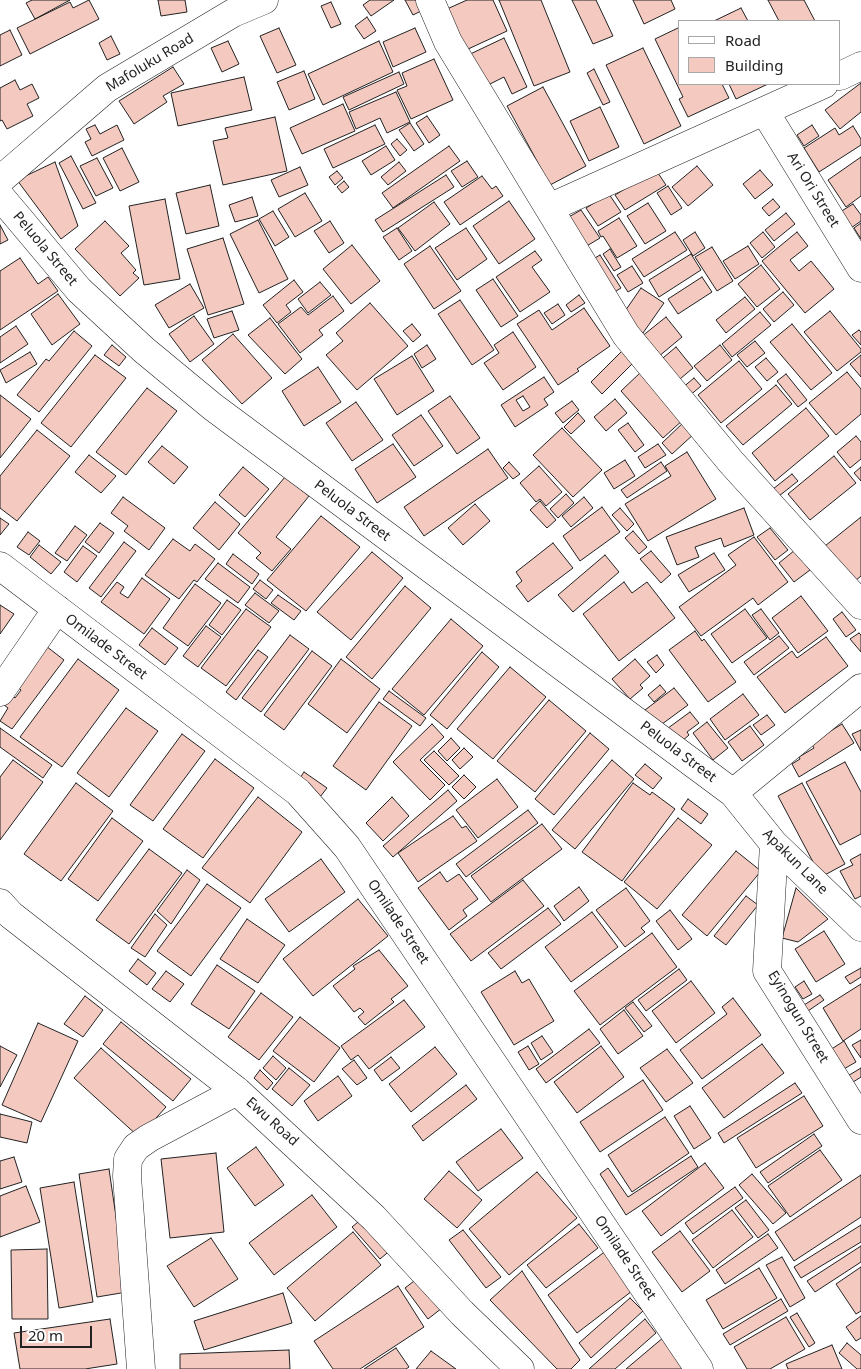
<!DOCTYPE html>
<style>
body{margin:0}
#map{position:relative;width:861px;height:1369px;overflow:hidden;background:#fff;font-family:"Noto Sans",sans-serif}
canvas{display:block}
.legend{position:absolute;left:678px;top:20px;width:162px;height:65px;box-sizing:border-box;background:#fff;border:1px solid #a7a7a7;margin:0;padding:6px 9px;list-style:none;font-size:15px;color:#222}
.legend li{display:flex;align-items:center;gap:10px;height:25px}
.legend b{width:25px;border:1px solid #a7a7a7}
.scale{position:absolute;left:20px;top:1326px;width:72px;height:22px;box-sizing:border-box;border:2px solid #222;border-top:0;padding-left:6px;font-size:15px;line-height:18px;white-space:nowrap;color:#222;-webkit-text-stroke:4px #fff;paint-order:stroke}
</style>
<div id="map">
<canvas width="861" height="1369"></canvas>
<ul class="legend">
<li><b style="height:6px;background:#fff"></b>Road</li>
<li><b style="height:14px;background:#f3c9c0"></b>Building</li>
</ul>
<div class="scale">20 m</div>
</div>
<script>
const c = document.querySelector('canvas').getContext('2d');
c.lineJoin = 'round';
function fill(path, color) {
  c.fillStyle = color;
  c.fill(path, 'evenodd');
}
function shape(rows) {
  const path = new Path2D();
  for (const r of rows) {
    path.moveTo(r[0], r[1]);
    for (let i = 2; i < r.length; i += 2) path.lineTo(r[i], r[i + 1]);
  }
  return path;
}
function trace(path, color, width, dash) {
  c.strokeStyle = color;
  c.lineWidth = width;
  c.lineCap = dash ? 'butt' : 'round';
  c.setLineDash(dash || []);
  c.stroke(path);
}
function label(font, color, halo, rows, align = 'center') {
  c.font = font + ' "Noto Sans",sans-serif';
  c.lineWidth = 4;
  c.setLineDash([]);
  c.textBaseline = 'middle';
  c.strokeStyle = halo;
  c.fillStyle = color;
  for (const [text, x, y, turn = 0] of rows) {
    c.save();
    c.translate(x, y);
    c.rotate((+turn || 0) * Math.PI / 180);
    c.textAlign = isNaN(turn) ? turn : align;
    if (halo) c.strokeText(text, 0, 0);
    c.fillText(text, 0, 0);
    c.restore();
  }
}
const building = shape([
 [32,0,70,0,35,19,26,3,32,0],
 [89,0,99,19,30,54,17,28,70,2,73,8,89,0],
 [158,0,185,0,187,12,161,16,158,0],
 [370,0,394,0,371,16,363,5,370,0],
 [405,0,418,0,423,10,413,15,405,0],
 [467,0,493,0,507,31,466,50,447,9,467,0],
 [499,0,541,0,570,72,534,86,499,0],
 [572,0,596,0,613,36,593,44,572,0],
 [633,0,671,0,675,9,644,24,633,0],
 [768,0,804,0,815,21,779,21,768,0],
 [331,2,341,24,331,28,321,6,331,2],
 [741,8,748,21,714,21,741,8],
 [367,17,376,31,364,39,355,26,367,17],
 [680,27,680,84,722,84,729,98,688,117,679,99,683,97,655,39,680,27],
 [279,28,296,65,277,73,260,36,279,28],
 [415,28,426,52,393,67,383,42,415,28],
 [10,30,22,55,0,66,0,35,10,30],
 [111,36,120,54,107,60,99,43,111,36],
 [504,38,527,87,512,94,504,77,480,89,464,57,504,38],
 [228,41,239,64,222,72,211,48,228,41],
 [379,41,393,72,323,105,308,74,379,41],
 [643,48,681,126,644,144,606,65,643,48],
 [434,59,453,100,411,119,397,90,407,86,402,73,434,59],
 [173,67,184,84,163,96,167,102,134,124,119,101,173,67],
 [594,69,610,102,603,105,587,73,594,69],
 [304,71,315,99,289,110,277,82,304,71],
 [399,72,404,84,349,110,343,97,399,72],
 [244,77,252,110,178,126,171,93,244,77],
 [15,80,20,90,32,84,39,98,27,104,33,116,7,129,2,120,0,121,0,88,15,80],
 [861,83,861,112,840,129,825,110,861,83],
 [729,84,768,84,736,99,729,84],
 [543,87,586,166,550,185,507,106,543,87],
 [396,92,410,122,387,133,380,118,356,129,349,112,396,92],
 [343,104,355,131,302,154,290,128,343,104],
 [600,107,619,147,589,161,570,121,600,107],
 [427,116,440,135,429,143,416,123,427,116],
 [275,117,287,171,223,185,213,141,228,138,225,128,275,117],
 [410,123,424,144,414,151,399,130,410,123],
 [95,125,100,134,117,125,124,140,92,156,85,142,91,139,86,129,95,125],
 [375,125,385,144,333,168,324,149,375,125],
 [812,125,819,136,804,146,797,135,812,125],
 [853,126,861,139,861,145,819,172,804,148,835,128,839,135,853,126],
 [397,139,407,150,400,156,391,144,397,139],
 [386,146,395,160,371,175,362,161,386,146],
 [449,146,460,161,393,208,382,193,449,146],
 [122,148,139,182,120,191,103,158,122,148],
 [71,156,96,203,83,209,59,163,71,156],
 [861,157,861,196,846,207,828,180,861,157],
 [97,158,113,188,96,196,80,166,97,158],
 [467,161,478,177,462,187,451,171,467,161],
 [55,162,78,226,61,239,17,180,55,162],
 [399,162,406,171,388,185,381,177,399,162],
 [697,166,713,185,688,206,672,187,697,166],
 [300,167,308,185,279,197,271,180,300,167],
 [656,170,666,185,625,210,615,195,656,170],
 [760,170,773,185,755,199,743,184,760,170],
 [337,171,343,178,335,185,329,177,337,171],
 [446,175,454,187,383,232,375,220,446,175],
 [482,176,492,189,496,186,503,196,460,225,444,202,482,176],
 [344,181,349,187,342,193,337,187,344,181],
 [210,185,219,226,186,234,176,193,210,185],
 [668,186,682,208,671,215,657,193,668,186],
 [305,193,322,221,295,237,278,209,305,193],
 [609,194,621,212,598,226,586,208,609,194],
 [252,197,258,216,235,222,229,205,252,197],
 [165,199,180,279,144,285,129,206,165,199],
 [773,199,780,207,769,216,762,208,773,199],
 [509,201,535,239,499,264,473,226,509,201],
 [434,202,450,224,415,251,398,228,434,202],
 [648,203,666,231,645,244,627,216,648,203],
 [853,204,861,215,861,221,851,228,840,212,853,204],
 [581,210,600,238,585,247,567,218,581,210],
 [273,211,289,237,275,246,259,219,273,211],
 [786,213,795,224,774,241,765,230,786,213],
 [619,218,637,246,617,258,603,236,601,237,598,231,619,218],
 [258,220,288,279,259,293,230,234,258,220],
 [105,221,129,246,121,253,136,270,133,273,139,278,120,296,75,249,105,221],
 [330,221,344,243,329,253,314,231,330,221],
 [861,223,861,239,854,228,861,223],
 [0,225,8,240,0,244,0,225],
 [397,228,412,251,399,260,383,237,397,228],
 [466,228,487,259,457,280,435,248,466,228],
 [675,232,687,250,644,277,632,259,675,232],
 [695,232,705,248,693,256,683,240,695,232],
 [763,232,775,247,762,258,750,243,763,232],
 [797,232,808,246,790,260,799,271,811,261,834,289,805,313,762,261,797,232],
 [223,238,244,304,208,315,187,249,223,238],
 [352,245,380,281,351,304,323,269,352,245],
 [430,246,461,291,434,309,404,264,430,246],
 [748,246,759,264,735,279,723,261,748,246],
 [712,247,733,281,717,291,695,257,712,247],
 [610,249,621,267,614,271,603,254,610,249],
 [535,251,542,260,532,267,550,292,520,312,496,277,535,251],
 [691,254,701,270,659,297,649,280,691,254],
 [600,255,621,288,610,295,588,262,600,255],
 [20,258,38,284,48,277,58,291,0,330,0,271,20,258],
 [761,265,780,289,757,307,738,284,761,265],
 [632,266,643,283,628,292,617,275,632,266],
 [702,277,712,292,678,314,668,299,702,277],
 [493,279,518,316,501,327,476,290,493,279],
 [294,280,303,292,286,305,291,312,277,323,263,305,294,280],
 [320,282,331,295,308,313,298,299,320,282],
 [190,284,204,308,169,328,155,305,190,284],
 [641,288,664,303,643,333,621,317,641,288],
 [783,292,794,305,774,322,763,309,783,292],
 [58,294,80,324,52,345,31,314,58,294],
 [579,295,585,303,571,312,566,305,579,295],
 [333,296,344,311,319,330,323,335,300,353,278,324,301,307,308,315,333,296],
 [745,297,755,309,726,333,716,320,745,297],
 [460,300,494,350,472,365,438,314,460,300],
 [370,303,408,346,357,390,326,355,343,341,336,333,370,303],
 [558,304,565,315,552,324,544,313,558,304],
 [584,308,610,346,577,369,579,371,558,385,517,324,539,310,552,330,584,308],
 [232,311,239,330,214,338,207,319,232,311],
 [830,311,861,349,861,352,837,371,804,332,830,311],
 [760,312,771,325,732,357,722,344,760,312],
 [194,316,214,344,190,362,169,334,194,316],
 [666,317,682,337,658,357,641,337,666,317],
 [270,318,302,359,285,374,248,335,270,318],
 [412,324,421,335,413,342,403,331,412,324],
 [792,324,832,373,811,390,770,342,792,324],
 [16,326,28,344,0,363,0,337,16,326],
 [859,330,861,332,861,345,852,335,859,330],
 [74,331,92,346,39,412,17,395,46,359,49,361,74,331],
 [513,332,536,367,503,390,484,363,499,353,494,345,513,332],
 [233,334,272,378,242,404,202,360,233,334],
 [755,341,765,353,747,367,737,355,755,341],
 [112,345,126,357,119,366,104,355,112,345],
 [427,345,436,359,422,368,414,354,427,345],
 [720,345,732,360,707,381,694,366,720,345],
 [676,347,693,368,674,384,657,363,676,347],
 [625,348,636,360,602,394,591,382,625,348],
 [30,352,37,364,6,383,0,370,30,352],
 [95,355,126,378,71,447,41,423,95,355],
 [861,355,861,377,850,364,861,355],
 [412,356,434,391,397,415,374,379,412,356],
 [766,358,778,372,767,381,755,367,766,358],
 [739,361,762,389,721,423,698,395,739,361],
 [318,367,341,402,304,426,282,391,318,367],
 [641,372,684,419,663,438,621,391,641,372],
 [847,372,861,389,861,414,836,435,809,403,847,372],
 [786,374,807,400,798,407,777,381,786,374],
 [544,377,554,392,544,399,548,405,515,427,501,405,544,377],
 [523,396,530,407,523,411,516,400,523,396],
 [694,378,701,386,688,397,681,389,694,378],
 [776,385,792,404,743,445,726,426,776,385],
 [147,388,177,411,126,475,96,452,147,388],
 [0,395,31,419,0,458,0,395],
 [450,396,480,438,457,454,428,411,450,396],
 [615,399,627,413,606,431,594,417,615,399],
 [572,401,579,410,563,423,555,413,572,401],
 [356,402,383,440,352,461,326,423,356,402],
 [806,408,829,436,775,481,752,453,806,408],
 [578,413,585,421,571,434,564,427,578,413],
 [421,415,443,446,414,466,392,435,421,415],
 [684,422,695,433,672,454,662,443,684,422],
 [628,423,644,445,635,452,618,430,628,423],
 [562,428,602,470,573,497,533,455,562,428],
 [37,430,70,456,17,521,0,508,0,476,37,430],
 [856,436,861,442,861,459,850,468,837,452,856,436],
 [393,444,416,477,377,503,355,469,393,444],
 [658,444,666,455,645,468,638,457,658,444],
 [162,446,188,467,174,484,148,462,162,446],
 [488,449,508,478,424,536,404,507,488,449],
 [687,452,716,499,648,541,625,504,671,476,665,466,687,452],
 [89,455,116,476,101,493,75,472,89,455],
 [834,456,856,483,810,520,788,494,834,456],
 [625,460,635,476,614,489,604,473,625,460],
 [509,462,520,474,513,479,503,468,509,462],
 [661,462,667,471,627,498,621,490,661,462],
 [539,466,562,492,546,506,540,499,536,502,520,483,539,466],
 [243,467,269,489,245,517,219,495,243,467],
 [861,467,861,481,854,473,861,467],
 [792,474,798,481,779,496,773,489,792,474],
 [285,477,309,496,276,537,291,549,272,571,256,558,261,553,238,533,285,477],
 [566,494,574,503,558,518,550,509,566,494],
 [123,497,165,528,149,550,124,531,128,526,111,513,123,497],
 [584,497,593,508,571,527,562,516,584,497],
 [540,501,556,520,547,528,530,510,540,501],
 [215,502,240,524,219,550,193,528,215,502],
 [475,504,490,521,463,545,448,528,475,504],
 [602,507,620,532,580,561,563,536,602,507],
 [620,508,634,524,627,531,612,515,620,508],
 [744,508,754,535,724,547,721,538,695,547,699,557,677,565,666,537,744,508],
 [321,516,360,547,306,611,267,580,321,516],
 [861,517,861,576,849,586,820,550,861,517],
 [0,518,9,524,0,535,0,518],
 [100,523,114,533,99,553,85,542,100,523],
 [75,526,87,535,67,561,55,553,75,526],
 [770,528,788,550,775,560,757,537,770,528],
 [633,531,647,547,639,554,625,538,633,531],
 [28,532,40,541,29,555,17,547,28,532],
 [754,537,788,582,758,605,753,598,701,636,679,607,736,565,728,555,754,537],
 [173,539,190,551,195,544,215,559,197,582,194,580,179,599,145,575,173,539],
 [124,542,136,551,101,597,89,588,124,542],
 [553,543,573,568,528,602,516,586,522,581,516,572,553,543],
 [39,545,61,562,51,574,30,557,39,545],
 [83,546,97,556,77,582,64,572,83,546],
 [795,550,810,570,794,582,779,563,795,550],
 [651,551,671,574,661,583,640,559,651,551],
 [372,552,403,578,351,640,317,612,372,552],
 [714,553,725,570,689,592,678,575,714,553],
 [233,554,259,574,252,584,226,564,233,554],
 [605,555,619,572,573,612,558,595,605,555],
 [218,563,250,587,238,603,205,579,218,563],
 [142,578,170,599,144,634,101,602,117,582,124,587,120,593,128,598,142,578],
 [260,580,273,590,266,599,253,589,260,580],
 [624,582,632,593,647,582,675,618,619,661,583,614,624,582],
 [195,584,221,603,188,646,163,628,195,584],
 [405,586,431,608,372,679,346,657,405,586],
 [255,593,279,611,269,623,245,605,255,593],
 [278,595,301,611,294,620,271,603,278,595],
 [801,596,828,631,798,653,772,618,801,596],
 [227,600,241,610,222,635,209,625,227,600],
 [0,605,14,614,0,634,0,605],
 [246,609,271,627,226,686,201,668,246,609],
 [745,609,767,638,732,663,711,634,745,609],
 [761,609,779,633,770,640,752,615,761,609],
 [842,612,856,630,846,637,833,619,842,612],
 [451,619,483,646,424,715,392,689,451,619],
 [206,626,221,637,198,667,183,656,206,626],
 [152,628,178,648,165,665,139,645,152,628],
 [695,631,702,641,704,639,736,682,708,702,669,650,695,631],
 [859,633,861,635,861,652,850,639,859,633],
 [290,635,309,649,261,712,242,698,290,635],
 [779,636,789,648,754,675,744,662,779,636],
 [826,637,848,666,785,713,757,677,792,651,797,658,826,637],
 [46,646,64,660,12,729,0,721,8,708,4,705,12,695,15,698,21,690,16,686,46,646],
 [258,650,268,657,236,700,226,692,258,650],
 [312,651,332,666,284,730,264,715,312,651],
 [482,652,499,667,447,729,430,715,482,652],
 [657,655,664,665,656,673,647,662,657,655],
 [78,659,119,690,62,767,20,737,78,659],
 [341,659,380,689,347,733,308,704,341,659],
 [635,659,650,676,640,685,643,688,630,699,612,679,635,659],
 [510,667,546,697,493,759,457,729,510,667],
 [660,685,666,692,654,702,648,695,660,685],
 [674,688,688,705,658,727,645,710,674,688],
 [389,691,426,718,420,726,383,699,389,691],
 [743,694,759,715,725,740,710,719,743,694],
 [549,700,586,731,535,792,497,761,549,700],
 [379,702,412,726,366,790,333,766,379,702],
 [126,708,158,731,109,797,77,773,126,708],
 [690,712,699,723,687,732,689,735,681,742,664,731,690,712],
 [767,715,775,725,761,735,753,725,767,715],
 [707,722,728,748,713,760,693,733,707,722],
 [432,724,444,737,420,760,445,785,430,800,393,762,432,724],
 [842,724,854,743,799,777,792,764,800,759,799,757,814,748,811,743,842,724],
 [750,726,764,745,742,761,728,742,750,726],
 [0,728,52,765,43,778,0,747,0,728],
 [861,730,861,751,852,734,861,730],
 [590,733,609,749,554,815,535,799,590,733],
 [182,734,205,751,153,821,130,805,182,734],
 [451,738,460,748,447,761,438,751,451,738],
 [464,748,473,757,460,769,452,760,464,748],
 [434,751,459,776,449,785,424,760,434,751],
 [215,759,254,788,203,858,163,829,215,759],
 [13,760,43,782,0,840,0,777,13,760],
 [612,760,634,779,575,849,552,830,612,760],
 [845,762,861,792,861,834,840,845,806,782,845,762],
 [645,764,662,778,653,789,635,775,645,764],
 [304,772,327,788,320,797,298,781,304,772],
 [464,775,476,787,464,799,452,787,464,775],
 [497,779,518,807,478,838,456,810,497,779],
 [76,783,113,811,61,881,24,854,76,783],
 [633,783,650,795,652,792,675,809,622,881,582,852,633,783],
 [802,783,845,864,821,877,778,796,802,783],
 [448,790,457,801,393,857,383,846,448,790],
 [258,797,302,832,250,903,202,868,258,797],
 [392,797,409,816,383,841,366,823,392,797],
 [688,799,708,814,701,824,681,809,688,799],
 [528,810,538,823,466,877,456,864,528,810],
 [453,816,462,828,466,826,477,841,418,882,398,853,453,816],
 [112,818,143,841,98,901,68,879,112,818],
 [678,818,712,845,657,909,624,882,678,818],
 [542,824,562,849,491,902,471,876,542,824],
 [149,849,182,873,129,944,96,920,149,849],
 [736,851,761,871,707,936,682,915,736,851],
 [861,854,861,896,855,899,840,871,853,865,850,860,861,854],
 [321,859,345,892,289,932,265,899,321,859],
 [187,870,200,880,171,924,157,911,187,870],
 [440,872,447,882,459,874,478,899,463,910,467,916,449,930,418,888,440,872],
 [523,880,544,906,471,961,450,934,523,880],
 [207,884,241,908,191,976,157,951,207,884],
 [579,887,589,901,564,921,554,906,579,887],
 [626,888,650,921,641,928,645,932,625,947,596,910,626,888],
 [796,888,828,919,798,942,782,938,796,888],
 [746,896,758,905,726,945,714,936,746,896],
 [358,899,388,936,313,996,283,959,358,899],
 [548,908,561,924,501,969,488,953,548,908],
 [670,910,692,939,678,950,656,921,670,910],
 [592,912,618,947,571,982,545,947,592,912],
 [155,914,167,925,145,957,131,948,155,914],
 [247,919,285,945,258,983,220,959,247,919],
 [824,931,845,964,816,982,795,949,824,931],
 [652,933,677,967,600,1025,574,991,652,933],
 [379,950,408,986,391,999,394,1002,365,1025,358,1017,364,1012,360,1008,354,1012,333,986,355,969,353,966,379,950],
 [138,959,156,973,147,985,129,971,138,959],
 [217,965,255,991,229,1029,191,1004,217,965],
 [861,968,861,977,850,984,845,977,861,968],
 [679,969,687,980,646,1011,638,1000,679,969],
 [166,971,184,984,170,1002,152,989,166,971],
 [515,971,522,983,529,979,554,1021,514,1045,481,992,515,971],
 [691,981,715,1013,676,1043,652,1011,691,981],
 [804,981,812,994,803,999,795,987,804,981],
 [861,984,861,1029,843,1041,823,1008,861,984],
 [261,993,293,1017,259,1060,228,1037,261,993],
 [820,995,824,1000,808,1011,804,1005,820,995],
 [85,996,103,1010,83,1037,64,1024,85,996],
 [733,998,761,1035,702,1079,680,1050,727,1014,722,1007,733,998],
 [404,1000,425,1027,369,1069,358,1055,351,1060,341,1046,404,1000],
 [633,1002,652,1026,644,1032,625,1008,633,1002],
 [624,1010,643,1036,618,1054,600,1029,624,1010],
 [300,1017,340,1048,314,1082,273,1051,300,1017],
 [121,1022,191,1079,173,1101,103,1044,121,1022],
 [38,1023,78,1041,41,1122,2,1105,38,1023],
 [589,1029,600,1043,546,1083,536,1069,589,1029],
 [542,1036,553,1052,541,1060,531,1043,542,1036],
 [861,1040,861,1058,852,1045,861,1040],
 [844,1041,856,1062,842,1070,830,1050,844,1041],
 [762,1044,784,1073,724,1118,702,1088,762,1044],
 [0,1046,17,1055,0,1087,0,1046],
 [528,1046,539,1064,529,1070,518,1052,528,1046],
 [601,1046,624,1077,577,1113,554,1082,601,1046],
 [435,1047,457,1074,411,1112,389,1084,435,1047],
 [101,1048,166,1107,139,1137,74,1078,101,1048],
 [667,1049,693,1083,666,1102,640,1068,667,1049],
 [273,1056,286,1068,276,1080,263,1068,273,1056],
 [391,1057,400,1068,382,1081,374,1070,391,1057],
 [354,1060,367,1078,357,1085,342,1069,354,1060],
 [289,1068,310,1085,292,1106,272,1089,289,1068],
 [861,1068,861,1077,850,1084,846,1077,861,1068],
 [260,1070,273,1083,267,1090,254,1078,260,1070],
 [338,1076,352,1096,318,1121,304,1101,338,1076],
 [643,1080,663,1110,600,1152,580,1122,643,1080],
 [795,1083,802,1093,724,1143,718,1133,795,1083],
 [466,1085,477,1099,423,1141,412,1126,466,1085],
 [804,1096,823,1126,756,1168,737,1138,804,1096],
 [690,1106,711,1138,694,1149,674,1116,690,1106],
 [0,1114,32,1122,27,1143,0,1137,0,1114],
 [665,1117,689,1153,632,1192,608,1155,665,1117],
 [501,1129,523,1158,478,1191,456,1162,501,1129],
 [814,1134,822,1146,768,1183,760,1172,814,1134],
 [256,1147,284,1185,255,1206,227,1168,256,1147],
 [820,1150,842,1180,790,1217,768,1186,820,1150],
 [216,1153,224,1232,170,1238,161,1159,216,1153],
 [691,1156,698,1167,626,1215,600,1174,608,1168,628,1197,691,1156],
 [14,1157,22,1182,0,1189,0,1161,14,1157],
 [705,1163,724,1188,661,1236,642,1211,705,1163],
 [109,1169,127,1292,97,1297,79,1174,109,1169],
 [449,1171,482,1200,457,1228,424,1199,449,1171],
 [537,1172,577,1218,509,1275,469,1229,537,1172],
 [752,1174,786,1213,773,1224,739,1185,752,1174],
 [861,1175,861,1217,794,1261,775,1232,861,1175],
 [74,1182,93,1302,59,1308,40,1188,74,1182],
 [26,1186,40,1222,0,1237,0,1196,26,1186],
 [735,1187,743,1198,693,1234,685,1223,735,1187],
 [312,1195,337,1227,274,1275,249,1243,312,1195],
 [746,1200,769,1230,758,1238,735,1208,746,1200],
 [732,1210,753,1237,713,1268,692,1240,732,1210],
 [364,1217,392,1249,380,1259,352,1227,364,1217],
 [579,1224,598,1248,546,1288,527,1265,579,1224],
 [861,1225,861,1242,801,1278,794,1267,861,1225],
 [463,1230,501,1277,486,1288,449,1240,463,1230],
 [680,1231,710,1271,682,1292,652,1252,680,1231],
 [353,1232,381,1265,315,1321,287,1288,353,1232],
 [768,1234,778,1248,725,1284,716,1270,768,1234],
 [211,1238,238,1279,194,1307,167,1266,211,1238],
 [861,1246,861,1262,815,1292,807,1281,861,1246],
 [47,1249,48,1319,12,1319,11,1250,47,1249],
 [607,1250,636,1288,577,1333,548,1295,607,1250],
 [782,1257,805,1298,790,1307,766,1265,782,1257],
 [861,1267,861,1311,856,1314,836,1284,861,1267],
 [759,1268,777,1298,723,1329,706,1300,759,1268],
 [522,1271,580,1360,571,1369,557,1369,490,1300,522,1271],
 [418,1278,442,1308,428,1319,405,1288,418,1278],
 [398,1286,424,1327,360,1369,333,1369,314,1341,398,1286],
 [283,1293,292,1323,204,1350,194,1321,283,1293],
 [630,1298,643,1311,591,1358,579,1343,630,1298],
 [781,1299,788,1311,730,1345,723,1334,781,1299],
 [797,1313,815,1343,809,1347,790,1317,797,1313],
 [861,1316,861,1338,856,1341,846,1327,861,1316],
 [786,1317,805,1349,770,1369,747,1369,734,1347,786,1317],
 [110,1319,117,1364,85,1369,20,1369,14,1333,110,1319],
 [645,1319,656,1333,615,1369,589,1369,645,1319],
 [664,1337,684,1369,626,1369,664,1337],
 [847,1343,861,1355,861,1369,857,1369,839,1353,847,1343],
 [832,1345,842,1369,788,1369,786,1364,832,1345],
 [396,1348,409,1367,406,1369,364,1369,396,1348],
 [289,1350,290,1369,180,1369,180,1354,289,1350],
 [431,1351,456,1369,416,1369,431,1351]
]);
fill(building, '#f3c9c0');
trace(building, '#222', 1);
const minor = shape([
 [430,0,448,42,626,335,731,462,861,605],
 [840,76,861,66],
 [765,112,861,268],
 [0,180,107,88,233,13,264,0],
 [0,196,79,290,144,350,213,407,733,793,774,844,861,927],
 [549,208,824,84],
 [0,566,298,792,347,847,699,1369],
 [0,692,57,609],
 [733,793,861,688],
 [774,844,767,971,861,1120],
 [0,903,11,915,237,1091,374,1218,462,1313,520,1369],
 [141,1369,127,1176,128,1159,136,1147,149,1138,237,1091]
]);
trace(minor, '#222', 29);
trace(minor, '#fff', 28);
label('14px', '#222', '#fff', [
 ["Mafoluku Road",150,63,-31],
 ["Ari Ori Street",813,190,58],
 ["Peluola Street",45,249,50],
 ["Peluola Street",352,511,37],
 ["Omilade Street",106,647,37],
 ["Peluola Street",678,752,37],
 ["Apakun Lane",795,862,45],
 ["Omilade Street",398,922,56],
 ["Eyinogun Street",798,1017,59],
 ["Ewu Road",272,1122,42],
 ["Omilade Street",625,1258,56]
]);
</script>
